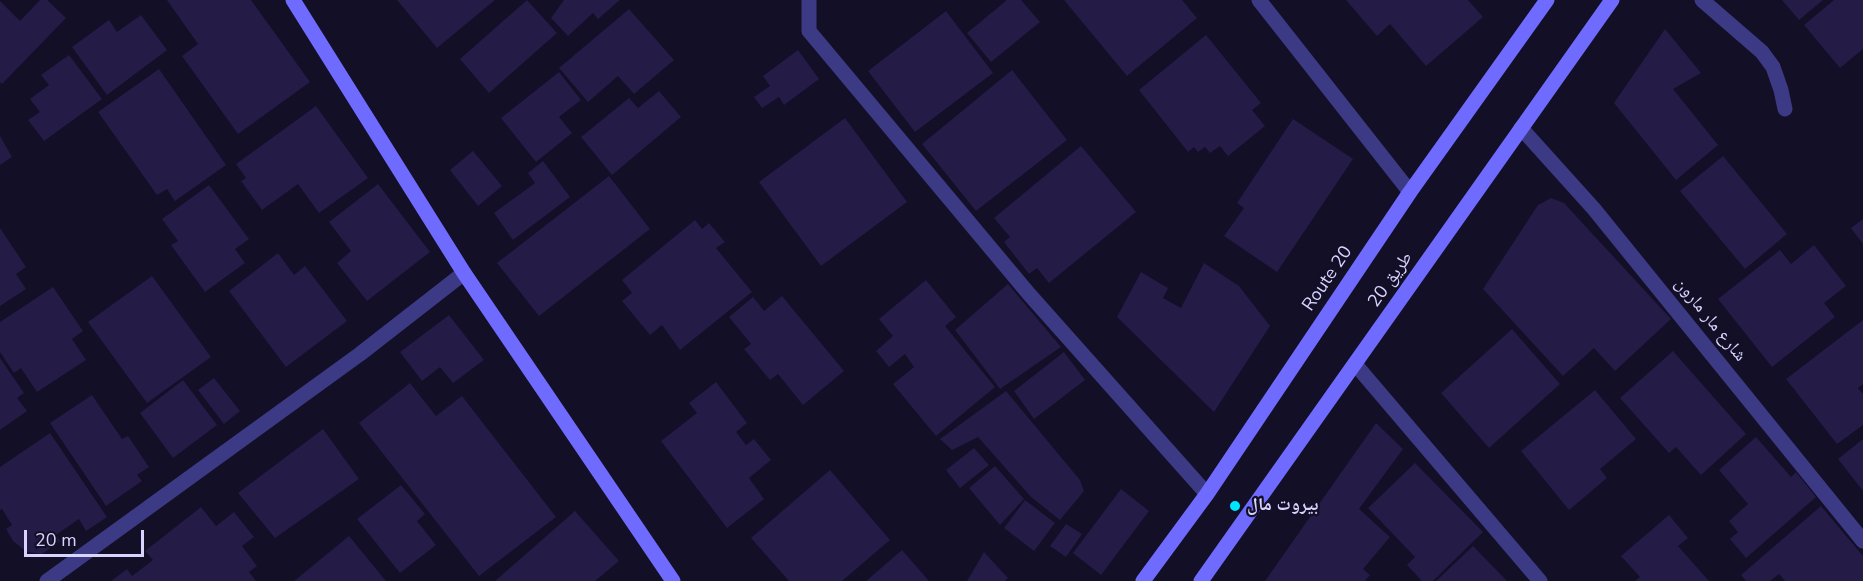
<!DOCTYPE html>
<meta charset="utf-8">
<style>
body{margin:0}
#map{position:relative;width:1863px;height:581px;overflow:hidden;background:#130f26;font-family:"Nunito Sans",sans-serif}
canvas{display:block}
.scale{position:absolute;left:24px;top:530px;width:120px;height:27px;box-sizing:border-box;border:3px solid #d9d4ff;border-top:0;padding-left:8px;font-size:18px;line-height:21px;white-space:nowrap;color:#d9d4ff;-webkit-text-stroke:4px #130f26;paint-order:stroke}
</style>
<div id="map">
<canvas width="1863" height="581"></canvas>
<div class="scale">20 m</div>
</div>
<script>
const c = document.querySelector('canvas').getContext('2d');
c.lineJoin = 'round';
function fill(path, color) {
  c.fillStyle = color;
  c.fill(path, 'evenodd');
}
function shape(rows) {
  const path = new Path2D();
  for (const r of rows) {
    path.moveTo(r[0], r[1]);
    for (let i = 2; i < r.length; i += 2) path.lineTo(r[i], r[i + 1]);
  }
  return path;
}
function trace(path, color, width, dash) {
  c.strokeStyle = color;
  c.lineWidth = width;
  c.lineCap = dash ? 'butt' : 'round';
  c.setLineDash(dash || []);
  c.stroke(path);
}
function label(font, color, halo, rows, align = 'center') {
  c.font = font + ' "Nunito Sans","Noto Naskh Arabic",sans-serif';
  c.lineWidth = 4.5;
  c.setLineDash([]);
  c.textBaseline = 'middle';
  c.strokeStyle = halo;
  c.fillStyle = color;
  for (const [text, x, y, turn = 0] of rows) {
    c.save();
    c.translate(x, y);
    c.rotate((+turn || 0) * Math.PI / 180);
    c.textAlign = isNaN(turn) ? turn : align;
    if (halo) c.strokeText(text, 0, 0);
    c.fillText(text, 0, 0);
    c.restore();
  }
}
fill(shape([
 [40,0,47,0,66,18,2,84,0,82,0,1,20,21],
 [167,0,251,0,310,82,238,134,182,56,198,44],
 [397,0,495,0,437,48],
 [527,0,557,33,489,93,460,59],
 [564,0,620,0,598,19,593,13,568,36,551,18],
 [1007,0,1021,0,1040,22,991,62,967,33],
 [1064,0,1182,0,1197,18,1127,76],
 [1346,0,1468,0,1483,17,1426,66,1390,24,1377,36],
 [1782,0,1823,0,1799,20],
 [1834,0,1863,0,1863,49,1840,68,1804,25],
 [629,9,674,60,634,94,618,76,588,102,559,68],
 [946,11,993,73,915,132,868,71],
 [141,15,167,50,107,95,72,47,109,20,117,32],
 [1665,29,1701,73,1673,89,1718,145,1676,180,1614,103],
 [1206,35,1261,103,1252,110,1265,126,1228,156,1220,146,1210,153,1205,147,1198,152,1194,147,1188,152,1139,90],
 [798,50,819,79,784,105,779,97,762,108,754,97,770,86,763,76],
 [69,55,102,99,44,141,28,120,40,112,30,99,49,85,41,75],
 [159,69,226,165,175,201,167,189,157,195,98,112],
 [1012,70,1067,140,976,211,922,144],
 [559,72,581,100,559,117,572,133,536,162,501,118],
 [659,91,681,117,612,175,581,137,629,98,638,108],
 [316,106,368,178,319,213,298,184,262,210,241,181,246,178,236,164],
 [845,118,907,202,821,266,759,182],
 [1293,119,1353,159,1277,272,1224,236,1244,208,1237,203],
 [0,136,12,157,0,165],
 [1081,146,1136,212,1049,283,1037,268,1029,274,1004,242,1010,237,994,218],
 [473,151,502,186,478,206,450,170],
 [1723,156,1787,234,1745,269,1680,191],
 [543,161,570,197,513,240,494,213,535,183,528,173],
 [609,176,650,229,539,316,497,263],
 [378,184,430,252,367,301,337,263,351,251,329,222],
 [209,185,249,239,235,249,245,263,205,292,171,245,178,241,162,219],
 [1551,198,1564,203,1671,319,1615,371,1594,348,1563,376,1483,289,1538,205],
 [1863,219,1863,244,1851,228],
 [695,220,702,229,709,223,725,242,716,248,752,292,680,350,662,325,650,335,622,301,632,293,622,280],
 [0,228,26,267,16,274,26,289,0,306],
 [1814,245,1846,286,1824,303,1835,317,1772,367,1718,299,1780,250,1791,264],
 [278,253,294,275,305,266,347,321,286,367,229,291],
 [1204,263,1239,286,1270,326,1214,412,1117,317,1141,272,1168,288,1163,298,1181,308],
 [152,276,211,357,147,403,88,322],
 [926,280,956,317,945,326,995,387,936,436,893,384,914,367,905,354,889,367,876,351,893,336,879,319],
 [1008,284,1061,347,1000,389,955,330],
 [53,287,83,331,72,339,86,360,37,392,21,368,14,373,0,352,0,322],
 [782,296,844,371,803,405,778,374,770,380,744,349,751,344,729,317,753,297,764,311],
 [449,315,484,360,453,383,440,367,422,381,400,352],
 [1863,320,1863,384,1858,388,1863,394,1863,425,1837,444,1786,379],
 [1512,329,1560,384,1489,448,1441,393],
 [1673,351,1746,434,1701,475,1676,447,1669,453,1620,398],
 [1064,352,1085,380,1034,419,1014,391],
 [0,358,24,393,17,398,27,411,0,430],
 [214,378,240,411,224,424,198,390],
 [183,380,217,425,173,458,140,413],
 [716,382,747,423,736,432,746,445,754,439,771,460,749,478,764,499,727,528,661,441,697,413,689,403],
 [410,383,436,416,462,396,556,517,479,576,359,423],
 [1595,390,1636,439,1600,469,1607,478,1569,510,1521,451],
 [1006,391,1080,480,1084,491,1060,520,1031,497,978,437,952,450,940,439],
 [92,395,122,439,128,436,149,467,137,475,142,481,106,506,50,423],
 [1376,423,1403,449,1359,509,1390,537,1363,569,1370,575,1365,581,1265,581],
 [323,429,359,479,275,538,238,493],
 [50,433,107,517,86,531,79,519,56,535,60,541,42,554,27,552,13,541,6,529,12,525,2,509,0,510,0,467],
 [1756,437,1791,477,1796,472,1816,497,1746,558,1730,539,1738,532,1729,521,1748,504,1719,470],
 [1863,439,1863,491,1838,459],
 [974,448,989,465,960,488,946,470],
 [1415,463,1483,532,1433,581,1422,581,1407,565,1415,557,1368,508],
 [995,466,1024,499,1000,525,969,488],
 [830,470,890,540,842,581,789,581,751,538],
 [401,485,425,514,417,521,436,545,400,573,357,519],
 [1121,489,1149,511,1101,575,1073,553],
 [1025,500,1055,523,1034,551,1004,528],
 [1821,506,1863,556,1863,581,1785,581,1779,574,1770,581,1746,581,1741,575],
 [201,507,216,526,234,512,254,537,242,546,257,566,249,572,256,581,111,581,127,569,132,576,153,560,145,551],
 [575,511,619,561,595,581,495,581],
 [1669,515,1688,538,1678,546,1709,581,1635,581,1640,577,1621,556],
 [1066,524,1082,534,1066,557,1050,546],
 [349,536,386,581,294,581],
 [1473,546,1507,581,1436,581],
 [902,550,929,581,866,581],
 [984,552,1008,578,1005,581,967,581]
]), '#241b47');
trace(shape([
 [1702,0,1762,52,1773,67,1781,90,1785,109]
]), '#3d3a85', 15);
trace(shape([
 [809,0,809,31,1029,294,1207,494],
 [1259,0,1410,192],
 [1521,128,1594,209,1863,541],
 [1355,364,1540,581],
 [47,581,360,354,464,273]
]), '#3d3a85', 15);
trace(shape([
 [293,0,464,273,673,581],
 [1143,581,1207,494,1410,192,1547,0],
 [1201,581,1612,0]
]), '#6f6bff', 15);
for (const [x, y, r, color] of [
 [1235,506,6,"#00e5ff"]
]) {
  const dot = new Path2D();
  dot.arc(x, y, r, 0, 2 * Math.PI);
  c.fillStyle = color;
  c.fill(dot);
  trace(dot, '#130f26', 2);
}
label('18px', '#d9d4ff', '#130f26', [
 ["Route 20",1328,279,-56],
 ["طريق 20",1391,280,-55],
 ["شارع مار مارون",1710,320,51]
]);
label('bold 18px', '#d9d4ff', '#130f26', [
 ["بیروت مال",1247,506]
], 'left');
</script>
